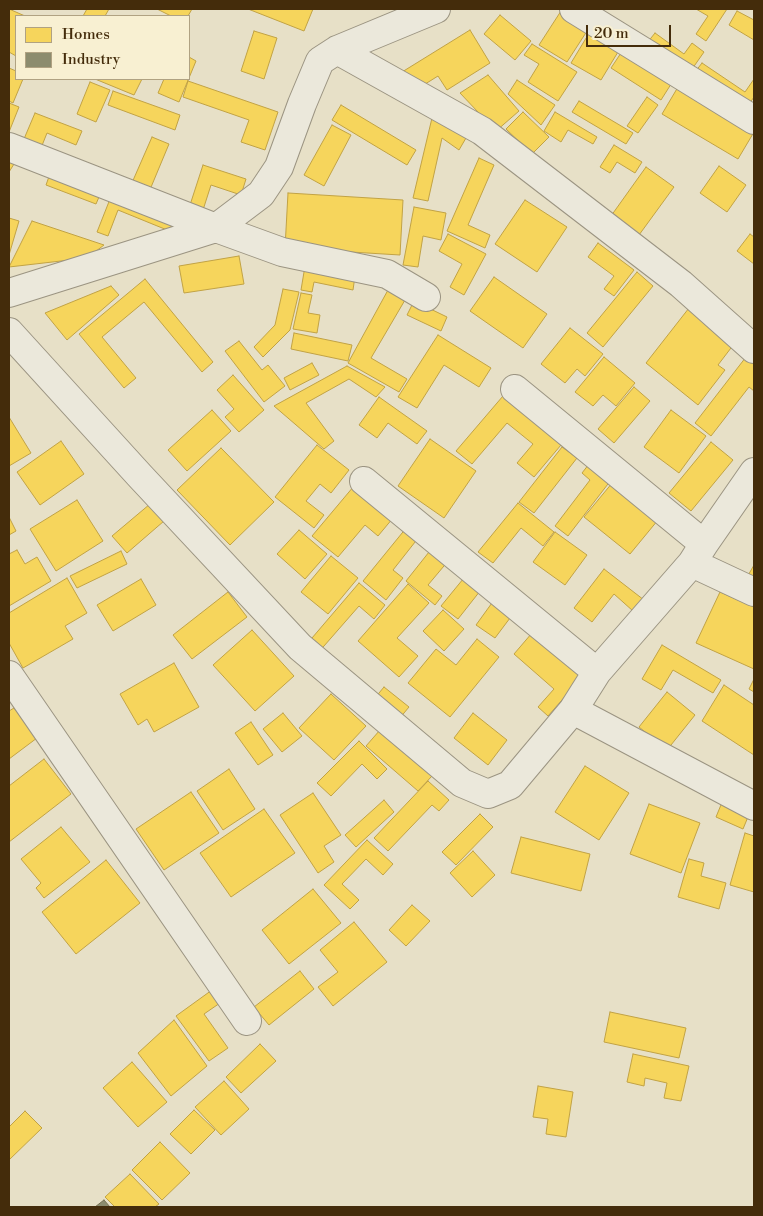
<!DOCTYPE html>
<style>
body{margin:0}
#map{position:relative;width:763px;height:1216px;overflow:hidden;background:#e7e0c7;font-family:"Libre Bodoni",serif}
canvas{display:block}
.frame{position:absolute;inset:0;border:10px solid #442c0b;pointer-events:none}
.legend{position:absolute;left:15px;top:15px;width:175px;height:65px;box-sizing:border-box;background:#f8f0d2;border:1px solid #b0a282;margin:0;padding:6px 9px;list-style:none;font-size:15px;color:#442c0b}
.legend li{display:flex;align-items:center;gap:10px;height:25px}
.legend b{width:25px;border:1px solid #b0a282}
.scale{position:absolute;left:586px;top:25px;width:85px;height:22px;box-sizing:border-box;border:2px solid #442c0b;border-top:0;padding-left:6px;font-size:15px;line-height:18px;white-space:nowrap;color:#442c0b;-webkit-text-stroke:4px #f8f0d2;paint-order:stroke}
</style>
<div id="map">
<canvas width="763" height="1216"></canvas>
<div class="frame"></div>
<ul class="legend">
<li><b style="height:14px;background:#f6d55c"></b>Homes</li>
<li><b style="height:14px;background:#8c8c6e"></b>Industry</li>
</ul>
<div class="scale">20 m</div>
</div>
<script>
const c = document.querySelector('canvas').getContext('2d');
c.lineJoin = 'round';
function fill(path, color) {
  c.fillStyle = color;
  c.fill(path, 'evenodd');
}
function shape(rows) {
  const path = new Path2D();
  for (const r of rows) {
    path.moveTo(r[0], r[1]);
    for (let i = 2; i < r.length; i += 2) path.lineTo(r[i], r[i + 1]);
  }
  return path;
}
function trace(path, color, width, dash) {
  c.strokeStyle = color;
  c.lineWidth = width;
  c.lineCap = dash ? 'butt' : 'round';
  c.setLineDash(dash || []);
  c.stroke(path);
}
const homes = shape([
 [9,9,25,16,16,16,16,56,9,52,9,9],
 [87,9,109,9,105,16,83,16,87,9],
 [157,9,192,9,188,16,171,16,157,9],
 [248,9,313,9,304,31,248,9],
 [696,9,727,9,706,41,696,34,708,16,696,9],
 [561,11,589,28,567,62,539,45,561,11],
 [737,11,754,20,754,40,729,25,737,11],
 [500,15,531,41,515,60,484,34,500,15],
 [470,30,490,63,447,90,438,76,414,91,402,72,470,30],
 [591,30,621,47,601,80,571,63,591,30],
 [254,31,277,38,264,79,241,71,254,31],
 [655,33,684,54,692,43,704,52,690,72,647,43,655,33],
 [532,44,577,72,558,101,528,82,539,64,524,55,532,44],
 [623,50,673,81,661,100,611,68,623,50],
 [189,57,196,61,179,102,158,93,164,79,189,79,189,57],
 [702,63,745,92,754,79,754,97,747,107,695,72,702,63],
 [9,68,16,71,16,79,23,79,13,103,9,101,9,68],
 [488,75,519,111,496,131,460,93,488,75],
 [95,79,142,79,134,95,95,79],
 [517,80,555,105,541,125,508,94,517,80],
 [188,81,278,112,265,150,241,142,249,120,183,97,188,81],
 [90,82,110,90,96,122,77,114,90,82],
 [678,87,754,132,738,159,662,114,678,87],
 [113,91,180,115,175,130,108,105,113,91],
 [647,97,658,105,638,133,627,126,647,97],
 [579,101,633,133,626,144,572,112,579,101],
 [9,103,19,107,9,132,9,103],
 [341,105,416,150,407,165,332,120,341,105],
 [523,112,549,137,532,154,506,129,523,112],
 [555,112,597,137,593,144,568,130,561,142,544,131,555,112],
 [35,113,82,131,76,145,47,133,39,153,21,146,35,113],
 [432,118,466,138,459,150,442,138,428,201,413,198,432,118],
 [332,125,351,135,324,186,304,175,332,125],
 [152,137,169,144,149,192,131,185,152,137],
 [614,145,642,162,635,173,617,162,610,173,600,167,614,145],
 [479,158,494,165,468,225,490,235,485,248,447,231,479,158],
 [9,160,14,164,9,172,9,160],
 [203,165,246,179,241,195,211,185,203,210,190,205,203,165],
 [719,166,746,185,727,212,700,193,719,166],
 [646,167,674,187,639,235,611,216,646,167],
 [51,171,102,190,96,204,46,185,51,171],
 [288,193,403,200,400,255,285,248,288,193],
 [112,194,177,220,172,232,118,210,108,236,97,232,112,194],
 [525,200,567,227,537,272,495,244,525,200],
 [414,207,446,213,441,240,423,236,418,267,403,265,414,207],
 [9,218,19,221,9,255,9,218],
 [32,221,104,245,87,258,9,267,32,221],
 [448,234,486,254,464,295,450,287,462,264,439,251,448,234],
 [750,234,754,237,754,264,737,251,750,234],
 [598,243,634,270,614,296,604,289,614,276,588,257,598,243],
 [239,256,244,284,184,293,179,266,239,256],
 [305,266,355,276,353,290,314,282,312,292,301,290,305,266],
 [637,272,653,286,603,347,587,333,637,272],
 [494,277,547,314,523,348,470,311,494,277],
 [145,279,213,362,202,372,144,302,102,337,136,378,124,388,79,334,145,279],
 [111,286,119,295,67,340,45,313,111,286],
 [283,289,299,292,290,330,263,357,254,347,275,325,283,289],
 [388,290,405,300,371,358,407,379,399,392,348,363,388,290],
 [301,293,312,295,308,313,320,315,317,333,293,329,301,293],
 [414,301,447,317,441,331,407,315,414,301],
 [689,308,734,344,718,365,725,370,698,405,646,363,689,308],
 [570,328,603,354,585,376,577,369,565,383,541,364,570,328],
 [294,333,352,345,348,361,291,349,294,333],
 [438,335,491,368,479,387,444,365,417,408,398,397,438,335],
 [239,341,262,370,268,365,285,386,264,402,225,351,239,341],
 [604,357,635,383,616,406,603,395,593,406,575,392,604,357],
 [746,357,754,363,754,391,749,387,711,436,695,423,746,357],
 [312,363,319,375,290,390,284,378,312,363],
 [347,366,385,387,376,397,349,379,306,403,334,441,324,449,274,406,347,366],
 [233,375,264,410,239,432,225,417,234,409,217,390,233,375],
 [634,387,650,401,614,443,598,429,634,387],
 [503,396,561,445,534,477,517,463,533,444,507,423,472,464,456,451,503,396],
 [379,397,427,431,417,444,388,423,377,438,359,425,379,397],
 [212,410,231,431,187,471,168,450,212,410],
 [671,410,706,436,679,473,644,447,671,410],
 [9,417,31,453,9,466,9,417],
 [430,439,476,471,444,518,398,486,430,439],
 [61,441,84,474,40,505,17,472,61,441],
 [711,442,733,460,691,511,669,493,711,442],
 [317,445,349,470,331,493,320,484,306,501,324,515,314,528,275,497,317,445],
 [562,447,577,458,534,513,519,502,562,447],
 [221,448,274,502,230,545,177,490,221,448],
 [589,464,611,480,568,536,555,526,590,480,582,473,589,464],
 [613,482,658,520,630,554,584,517,613,482],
 [354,486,393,518,378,536,365,525,338,557,312,536,354,486],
 [77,500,103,541,56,571,30,529,77,500],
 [518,503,554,532,543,546,521,528,493,563,478,552,518,503],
 [150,504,164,521,127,553,112,536,150,504],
 [9,517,16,531,9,535,9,517],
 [407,527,419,537,393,570,403,578,386,600,363,581,407,527],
 [299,530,327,554,305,579,277,554,299,530],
 [555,532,587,555,565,585,533,562,555,532],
 [433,547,449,560,428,585,442,596,435,605,406,581,433,547],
 [17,550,25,564,37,557,51,581,9,606,9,554,17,550],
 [121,551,127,564,77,588,70,576,121,551],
 [331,556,358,578,328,614,301,592,331,556],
 [754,565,754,583,746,579,754,565],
 [604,569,644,600,633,611,614,594,592,622,574,608,604,569],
 [468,573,484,586,458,619,441,606,468,573],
 [67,578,87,613,65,626,73,639,23,668,9,643,9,613,67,578],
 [141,579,156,605,113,631,97,605,141,579],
 [359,583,385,605,374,619,359,606,317,654,306,645,359,583],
 [408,584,429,603,397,638,418,656,399,677,358,641,408,584],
 [228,592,247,617,192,659,173,635,228,592],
 [720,592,754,607,754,669,696,643,720,592],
 [497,596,516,610,495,638,476,625,497,596],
 [443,610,464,629,444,651,423,631,443,610],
 [252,630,294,676,255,711,213,665,252,630],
 [532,633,582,677,548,716,538,707,554,689,514,654,532,633],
 [477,639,499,657,450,717,408,683,436,649,456,665,477,639],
 [662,645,721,680,713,693,673,670,661,690,642,679,662,645],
 [174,663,199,707,154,732,147,719,138,725,120,694,174,663],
 [754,679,754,692,749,689,754,679],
 [724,685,754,705,754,755,702,721,724,685],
 [384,687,409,707,399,719,374,699,384,687],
 [667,692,695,715,667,750,639,727,667,692],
 [331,694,366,726,334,760,299,728,331,694],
 [14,708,37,738,9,759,9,711,14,708],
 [283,713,302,736,282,752,263,729,283,713],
 [473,713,507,740,488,765,454,738,473,713],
 [251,722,273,755,258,765,235,733,251,722],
 [380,730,432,776,418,791,366,746,380,730],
 [359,741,387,769,377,779,362,764,331,796,317,783,359,741],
 [44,759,71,794,9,842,9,786,44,759],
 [585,766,629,793,599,840,555,812,585,766],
 [229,769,255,809,223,830,197,791,229,769],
 [428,781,449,800,439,811,432,805,388,851,374,838,428,781],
 [191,792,219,833,164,870,136,829,191,792],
 [313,793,341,835,324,846,334,862,318,873,280,815,313,793],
 [384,800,394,812,356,847,345,835,384,800],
 [723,800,750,812,743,829,716,817,723,800],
 [649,804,700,823,681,873,630,854,649,804],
 [264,809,295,853,231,897,200,853,264,809],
 [480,814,493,827,456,865,442,852,480,814],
 [61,827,90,862,44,898,36,888,41,883,21,859,61,827],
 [745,833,754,836,754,892,730,885,745,833],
 [521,837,590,854,581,891,511,873,521,837],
 [367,840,393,864,383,875,366,859,342,884,359,900,350,909,324,885,367,840],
 [473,851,495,875,472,897,450,873,473,851],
 [689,859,704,863,701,876,726,883,719,909,678,897,689,859],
 [106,860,140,903,76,954,42,912,106,860],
 [313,889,341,923,289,964,262,930,313,889],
 [412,905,430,921,406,946,389,930,412,905],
 [354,922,387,962,333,1006,318,987,338,972,320,950,354,922],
 [300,971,314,989,269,1025,254,1007,300,971],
 [212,990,220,1003,204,1014,228,1048,209,1061,176,1016,212,990],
 [610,1012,686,1028,679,1058,604,1042,610,1012],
 [174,1020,207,1066,171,1096,138,1053,174,1020],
 [260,1044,276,1061,241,1093,226,1077,260,1044],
 [633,1054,689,1066,681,1101,664,1098,667,1083,645,1078,644,1086,627,1082,633,1054],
 [132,1062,167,1102,138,1127,103,1088,132,1062],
 [224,1081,249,1109,221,1135,195,1107,224,1081],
 [538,1086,573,1092,566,1137,546,1134,548,1119,533,1117,538,1086],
 [194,1110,215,1130,191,1154,170,1134,194,1110],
 [25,1111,42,1128,9,1160,9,1127,25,1111],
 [160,1142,190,1173,162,1200,132,1170,160,1142],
 [130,1174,159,1204,155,1207,115,1207,105,1197,130,1174]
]);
fill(homes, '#f6d55c');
trace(homes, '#c1a244', 1);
const industry = shape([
 [104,1200,110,1207,95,1207,104,1200]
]);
fill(industry, '#8c8c6e');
trace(industry, '#766f50', 1);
const street = shape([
 [574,9,754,120],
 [337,50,482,131,681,284,754,349],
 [9,147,216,228,282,252,387,274,426,297],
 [9,293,216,228,261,194,279,167,302,104,320,61,337,50,436,9],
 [9,332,140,476,300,647,462,783,488,794,510,785,573,710,597,672,692,563,704,544,754,472],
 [515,389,704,544],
 [364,481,597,672],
 [692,563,754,592],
 [9,675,247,1021],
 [573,710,754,806]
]);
trace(street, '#9b9482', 30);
trace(street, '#ebe8db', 28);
</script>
